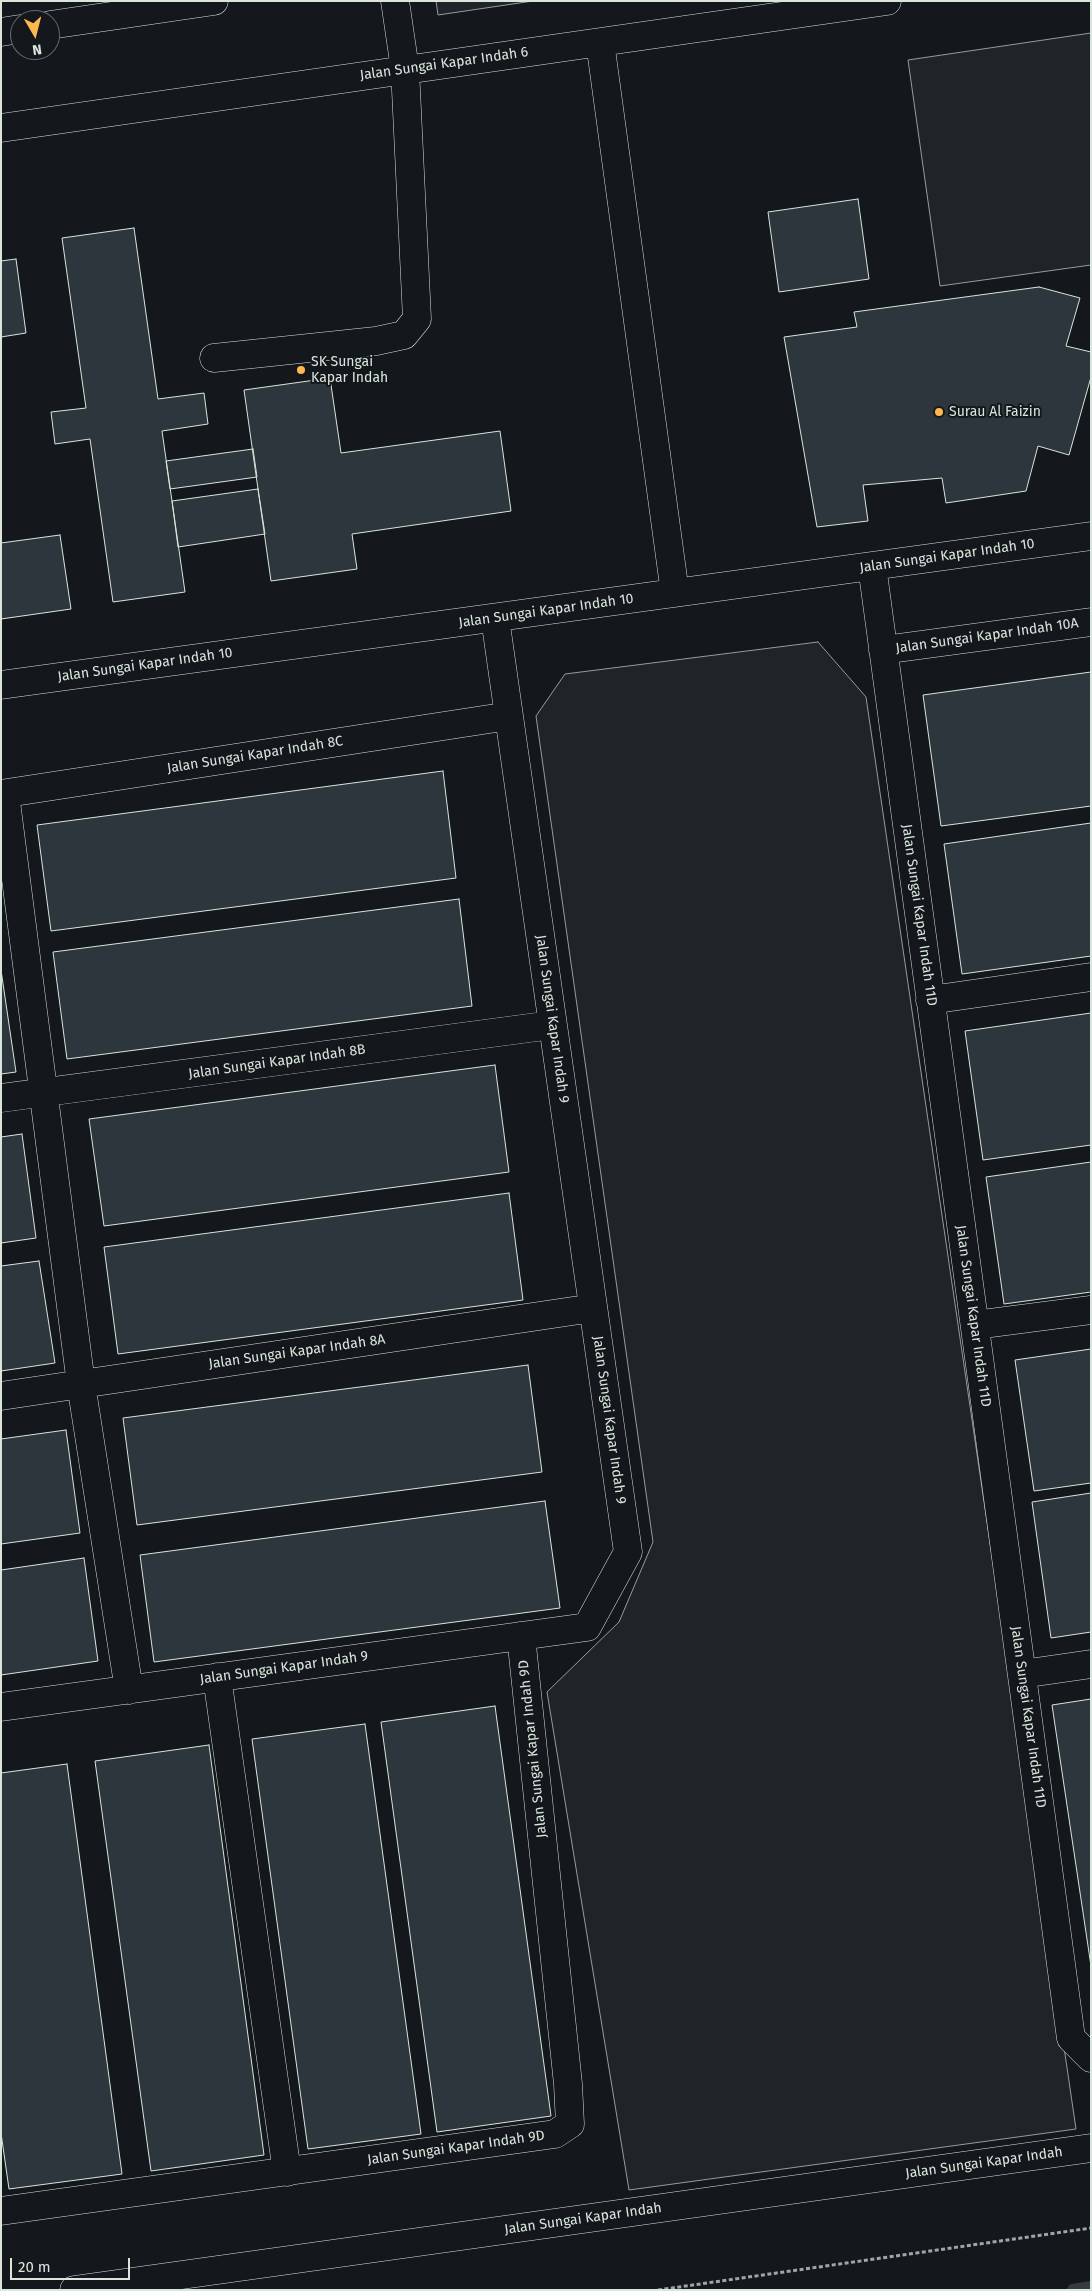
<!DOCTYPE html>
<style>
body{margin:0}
#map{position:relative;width:1092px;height:2291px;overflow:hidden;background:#14181c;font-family:"Fira Sans",sans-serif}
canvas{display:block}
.frame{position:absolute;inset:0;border:2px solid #d8e6dc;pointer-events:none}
.north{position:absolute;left:10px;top:10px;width:50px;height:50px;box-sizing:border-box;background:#14181c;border:1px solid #626a69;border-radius:50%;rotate:172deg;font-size:14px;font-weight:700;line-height:20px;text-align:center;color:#d8e6dc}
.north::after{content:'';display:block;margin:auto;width:18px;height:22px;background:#ffb74d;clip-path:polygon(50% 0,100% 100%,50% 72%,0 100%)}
.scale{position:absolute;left:10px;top:2258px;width:120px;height:22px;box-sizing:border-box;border:2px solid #d8e6dc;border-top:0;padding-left:6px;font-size:15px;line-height:18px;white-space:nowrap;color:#d8e6dc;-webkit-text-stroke:4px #14181c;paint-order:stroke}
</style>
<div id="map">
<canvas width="1092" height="2291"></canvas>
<div class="frame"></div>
<div class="north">N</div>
<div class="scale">20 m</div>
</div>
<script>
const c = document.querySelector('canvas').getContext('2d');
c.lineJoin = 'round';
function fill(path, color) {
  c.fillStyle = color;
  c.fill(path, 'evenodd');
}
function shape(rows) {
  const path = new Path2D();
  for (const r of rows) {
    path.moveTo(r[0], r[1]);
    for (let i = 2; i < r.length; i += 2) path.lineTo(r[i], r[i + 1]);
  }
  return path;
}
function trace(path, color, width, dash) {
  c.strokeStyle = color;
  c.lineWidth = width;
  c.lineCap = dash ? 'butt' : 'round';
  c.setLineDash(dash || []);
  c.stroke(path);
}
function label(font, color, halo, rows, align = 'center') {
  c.font = font + ' "Fira Sans",sans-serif';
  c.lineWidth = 4;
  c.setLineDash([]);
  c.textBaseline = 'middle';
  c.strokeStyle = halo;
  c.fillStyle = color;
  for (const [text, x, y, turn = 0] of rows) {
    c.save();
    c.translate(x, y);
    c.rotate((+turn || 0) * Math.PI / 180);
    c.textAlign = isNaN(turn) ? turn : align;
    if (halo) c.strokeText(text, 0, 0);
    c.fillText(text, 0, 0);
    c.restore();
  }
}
const green = shape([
 [436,1,533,1,438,15,436,1],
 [1091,33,1091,265,940,286,908,60,1091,33],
 [818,642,866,697,1076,2129,629,2190,547,1692,619,1622,653,1542,536,716,565,674,818,642]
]);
fill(green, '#202428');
trace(green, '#939e99', 1);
trace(shape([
 [1073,2290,1091,2287]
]), '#363b3e', 12);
const building = shape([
 [858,199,869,279,779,292,768,212,858,199],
 [134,228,158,399,204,393,208,424,162,431,185,592,113,602,90,439,55,444,51,412,86,408,62,238,134,228],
 [16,259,26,333,1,337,1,261,16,259],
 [1039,287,1080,298,1066,346,1091,352,1091,377,1069,455,1038,446,1026,491,946,503,942,478,863,485,868,521,817,527,784,337,857,327,854,312,1039,287],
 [330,378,341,453,500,431,511,511,352,534,357,569,271,581,244,390,330,378],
 [253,449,257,477,170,489,166,461,253,449],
 [258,489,265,534,178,547,172,501,258,489],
 [60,535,71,609,1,619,1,543,60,535],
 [1091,672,1091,806,941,826,923,695,1091,672],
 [443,771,456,878,51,931,37,825,443,771],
 [1091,823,1091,956,962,974,944,844,1091,823],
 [459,899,472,1006,67,1059,53,952,459,899],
 [1,970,16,1072,1,1074,1,970],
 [1091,1013,1091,1145,983,1160,965,1031,1091,1013],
 [495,1065,509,1172,104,1226,89,1119,495,1065],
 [22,1134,36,1238,1,1243,1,1137,22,1134],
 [1091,1162,1091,1292,1004,1304,986,1177,1091,1162],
 [509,1193,523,1300,118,1354,104,1247,509,1193],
 [39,1261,55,1363,1,1371,1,1266,39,1261],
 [1091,1349,1091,1483,1034,1491,1015,1360,1091,1349],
 [528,1365,542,1472,137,1525,123,1418,528,1365],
 [66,1430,80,1533,1,1544,1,1439,66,1430],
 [1091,1493,1091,1632,1051,1638,1032,1502,1091,1493],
 [545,1501,560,1608,154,1662,140,1555,545,1501],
 [84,1558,98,1661,1,1675,1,1570,84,1558],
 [1091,1699,1091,1966,1052,1705,1091,1699],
 [495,1706,551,2116,437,2132,381,1722,495,1706],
 [365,1724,421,2134,308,2149,252,1739,365,1724],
 [209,1745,264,2155,151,2171,95,1761,209,1745],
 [67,1764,122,2174,9,2189,1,2133,1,1773,67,1764]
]);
fill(building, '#2c363c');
trace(building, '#d8e6dc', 1);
const minor = shape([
 [50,25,214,1],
 [1,32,20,29],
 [600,42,675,593],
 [1,128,887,1],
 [214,358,376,341,404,335,417,319,405,69,395,1],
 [872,566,1071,2038,1091,2058],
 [883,650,1091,622],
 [1,685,1091,536],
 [1,794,509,716],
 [5,794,81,1384,129,1690],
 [930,1000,1091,977],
 [1,1098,552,1025],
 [975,1325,1091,1310],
 [1,1396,593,1308],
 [1022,1674,1091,1664],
 [217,1677,287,2172],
 [1,1707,587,1627,628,1552,495,618],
 [1,2211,555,2134,570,2124,568,2084,521,1636],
 [74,2290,1091,2148]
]);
trace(minor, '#d8e6dc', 29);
trace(shape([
 [658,2290,1091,2228]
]), '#9da8a2', 3, [4, 2.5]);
trace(minor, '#14181c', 28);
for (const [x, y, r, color] of [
 [301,370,5,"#ffb74d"],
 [939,412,5,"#ffb74d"]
]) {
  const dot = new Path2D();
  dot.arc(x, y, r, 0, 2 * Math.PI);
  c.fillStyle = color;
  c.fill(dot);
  trace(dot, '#14181c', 2);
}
label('14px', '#d8e6dc', '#14181c', [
 ["Jalan Sungai Kapar Indah 6",444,64,-8],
 ["Jalan Sungai Kapar Indah 10",947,556,-8],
 ["Jalan Sungai Kapar Indah 10",546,611,-8],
 ["Jalan Sungai Kapar Indah 10A",987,636,-8],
 ["Jalan Sungai Kapar Indah 10",145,665,-8],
 ["Jalan Sungai Kapar Indah 8C",255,755,-9],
 ["Jalan Sungai Kapar Indah 11D",919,915,82],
 ["Jalan Sungai Kapar Indah 9",552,1019,82],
 ["Jalan Sungai Kapar Indah 8B",277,1062,-8],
 ["Jalan Sungai Kapar Indah 11D",973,1316,82],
 ["Jalan Sungai Kapar Indah 8A",297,1352,-8],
 ["Jalan Sungai Kapar Indah 9",609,1420,82],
 ["Jalan Sungai Kapar Indah 9",284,1668,-8],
 ["Jalan Sungai Kapar Indah 11D",1028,1717,82],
 ["Jalan Sungai Kapar Indah 9D",533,1749,-96],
 ["Jalan Sungai Kapar Indah 9D",456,2148,-8],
 ["Jalan Sungai Kapar Indah",984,2163,-8],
 ["Jalan Sungai Kapar Indah",583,2219,-8]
]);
label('14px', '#d8e6dc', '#14181c', [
 ["SK Sungai",311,362],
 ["Kapar Indah",311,378],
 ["Surau Al Faizin",949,412]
], 'left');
</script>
